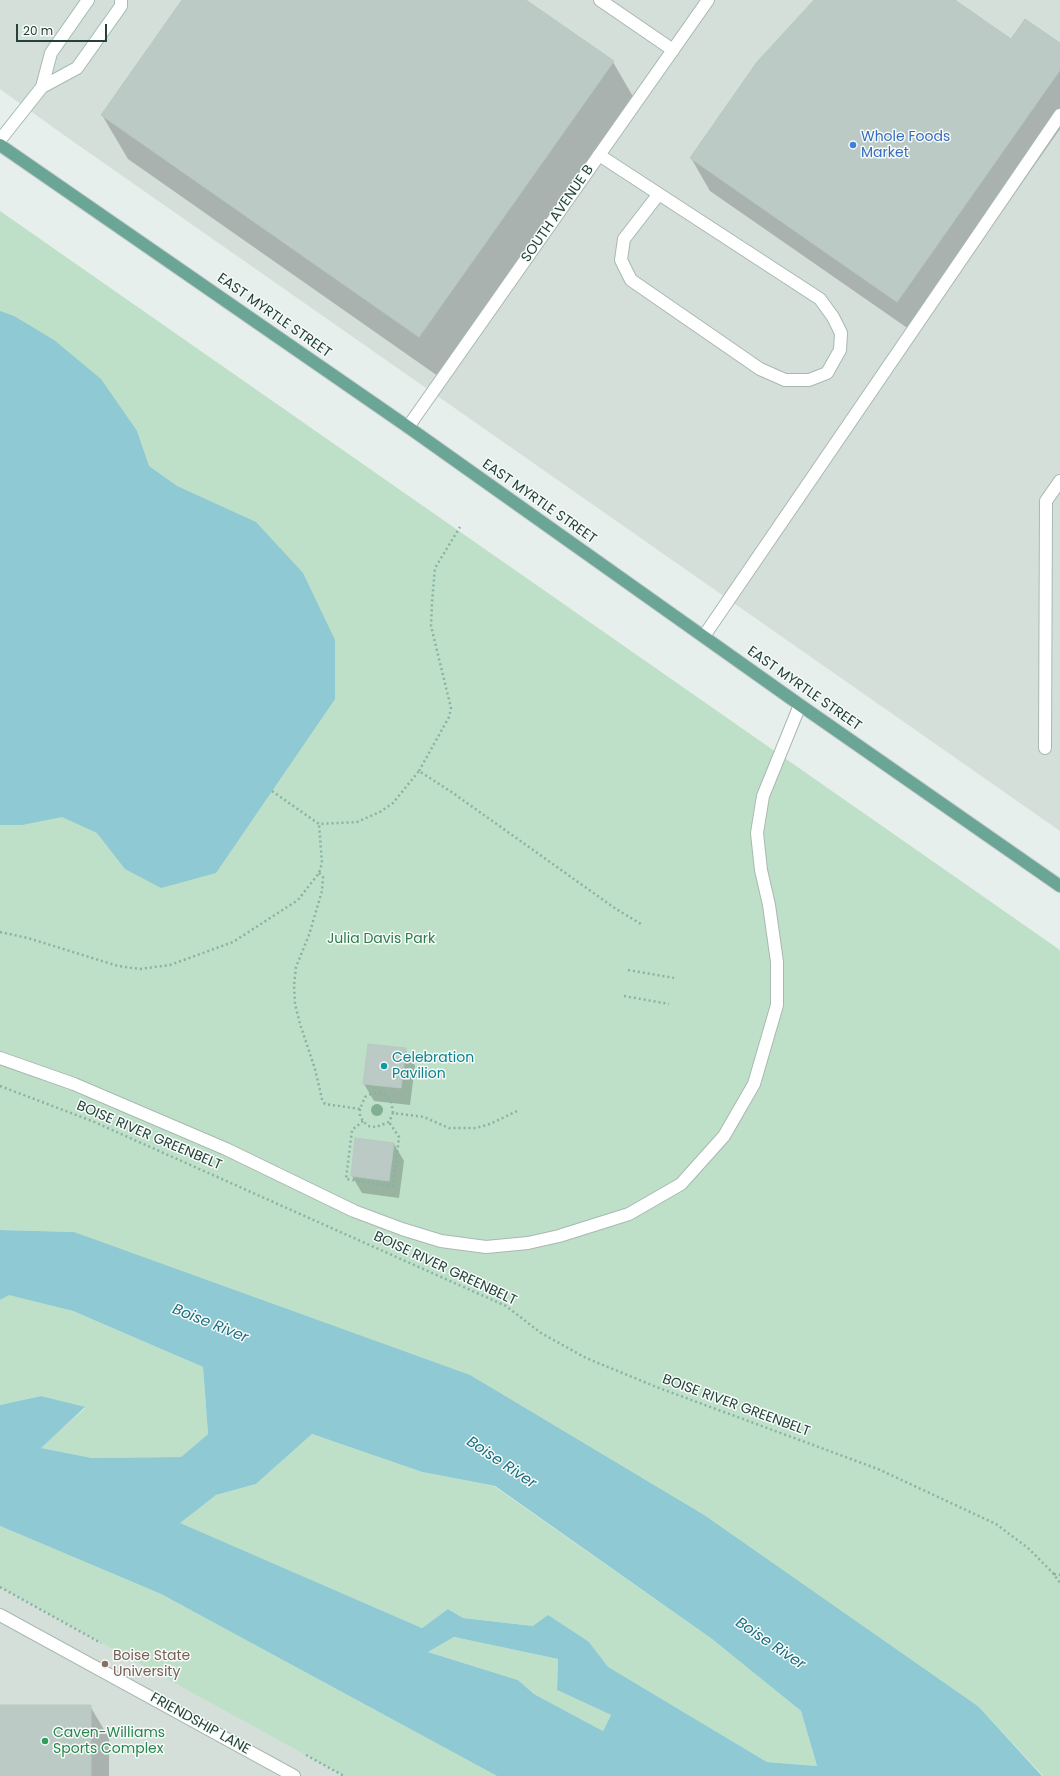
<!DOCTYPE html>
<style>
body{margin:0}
#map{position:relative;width:1060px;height:1776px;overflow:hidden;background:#e6efeb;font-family:Poppins,sans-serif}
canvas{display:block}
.scale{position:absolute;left:16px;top:24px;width:91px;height:18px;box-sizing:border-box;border:2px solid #24423a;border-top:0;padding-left:5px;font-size:12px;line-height:14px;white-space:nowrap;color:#24423a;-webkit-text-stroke:3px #f7fbf9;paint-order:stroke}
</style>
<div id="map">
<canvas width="1060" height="1776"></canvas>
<div class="scale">20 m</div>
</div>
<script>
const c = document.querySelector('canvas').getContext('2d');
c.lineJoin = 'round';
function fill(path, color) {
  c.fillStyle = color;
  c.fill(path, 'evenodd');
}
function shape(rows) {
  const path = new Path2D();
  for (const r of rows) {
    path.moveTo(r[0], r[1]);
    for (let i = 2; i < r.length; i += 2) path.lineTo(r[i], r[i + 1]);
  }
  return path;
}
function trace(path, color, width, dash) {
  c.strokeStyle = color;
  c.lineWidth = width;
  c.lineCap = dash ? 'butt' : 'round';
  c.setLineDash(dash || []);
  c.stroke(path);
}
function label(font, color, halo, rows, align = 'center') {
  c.font = font + ' Poppins,sans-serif';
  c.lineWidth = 3;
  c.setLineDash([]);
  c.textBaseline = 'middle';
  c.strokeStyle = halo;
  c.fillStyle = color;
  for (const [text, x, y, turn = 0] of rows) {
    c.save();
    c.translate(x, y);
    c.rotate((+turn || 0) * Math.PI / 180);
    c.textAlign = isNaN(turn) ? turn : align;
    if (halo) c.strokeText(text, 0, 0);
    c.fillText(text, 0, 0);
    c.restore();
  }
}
fill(shape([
 [0,0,1060,0,1060,831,61,133,0,89],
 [0,1551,418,1776,0,1776]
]), '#d4dfda');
fill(shape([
 [0,211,1060,950,1060,1776,1043,1776,979,1707,74,1232,0,1230],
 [9,1294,73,1311,203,1367,208,1434,181,1457,92,1458,40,1448,85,1408,41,1396,0,1405,0,1300],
 [312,1434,422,1472,494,1486,712,1639,801,1711,817,1766,767,1762,607,1667,589,1642,533,1626,463,1618,448,1609,422,1628,179,1523,216,1495,256,1484],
 [0,1526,161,1594,497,1776,344,1776,0,1587],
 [454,1637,558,1659,557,1690,611,1715,603,1731,534,1694,518,1680,428,1652]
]), '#bfe0c8');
fill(shape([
 [0,311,14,316,54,340,101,379,137,431,149,466,177,486,256,522,303,573,335,640,335,699,216,873,161,888,125,869,97,833,62,817,22,825,0,825],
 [0,1230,74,1232,470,1375,704,1515,979,1707,1042,1776,497,1776,161,1594,0,1526,0,1405,41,1396,85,1407,41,1448,92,1458,181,1457,208,1434,203,1367,73,1311,9,1295,0,1300],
 [312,1434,422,1472,495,1486,712,1639,801,1711,817,1766,767,1762,608,1667,589,1642,548,1615,533,1626,463,1618,448,1609,422,1628,180,1523,216,1495,256,1484],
 [454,1637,558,1659,557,1690,611,1715,603,1731,534,1694,518,1680,428,1652]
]), '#8ec9d4');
fill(shape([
 [183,0,524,0,613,62,639,107,445,381,128,159,102,115],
 [815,0,953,0,1011,40,1060,45,1060,129,916,334,710,191,691,158],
 [405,1049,415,1066,410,1105,374,1101,364,1084],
 [394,1144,404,1161,399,1198,362,1193,352,1176],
 [0,1706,90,1706,109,1738,109,1776,0,1776]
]), '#0003');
const building = shape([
 [182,0,526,0,614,61,419,337,101,115,182,0],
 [814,0,955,0,1011,39,1025,19,1060,43,1060,70,897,302,690,158,757,62,814,0],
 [368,1044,406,1048,401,1088,363,1084,368,1044],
 [355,1138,394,1143,389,1181,351,1176,355,1138],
 [0,1705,91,1705,91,1776,0,1776,0,1705]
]);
fill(building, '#bbcac4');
trace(building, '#b8c9c2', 1);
const lane = shape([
 [600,0,673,50],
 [599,155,820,299,833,317,841,333,840,350,827,373,809,380,785,380,760,369,631,280,621,260,624,239,658,195],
 [704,636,1060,115],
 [1045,748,1046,501,1060,481],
 [0,1058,74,1084,226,1149,354,1211,402,1229,441,1241,486,1247,528,1243,559,1236,629,1214,681,1184,724,1136,754,1084,777,1005,777,962,769,905,761,870,757,833,763,796,800,705]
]);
const street = shape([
 [408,427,708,0],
 [0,1615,294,1776]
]);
const secondary = shape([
 [42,87,77,68,121,6,121,0],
 [0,140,42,87,51,53,88,0]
]);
const primary = shape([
 [0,145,408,427,800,705,1060,886]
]);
trace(lane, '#a8b8b2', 14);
trace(street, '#a8b8b2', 14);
trace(secondary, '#a4bbb3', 14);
trace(primary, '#c2cac8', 14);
trace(shape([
 [419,771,449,717,451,708,431,626,432,602,435,568,460,527],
 [272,791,319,824,357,822,380,812,393,803,419,771,453,793,616,909,641,924],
 [319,873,323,877,322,891,309,935,296,967,294,985,295,1004,300,1024,315,1069,322,1099,325,1104,360,1109,365,1097,371,1094,379,1093,386,1096,391,1101,393,1113,424,1117,449,1128,476,1128,490,1124,517,1111],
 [0,932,28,938,118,966,140,969,170,965,233,942,298,900,319,873,322,863,319,824],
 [628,970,674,978],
 [624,996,669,1004],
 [0,1086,92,1121,506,1306,541,1333,586,1358,659,1388,878,1469,996,1524,1028,1548,1053,1573,1060,1583],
 [360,1109,360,1116,363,1121,368,1126,376,1127,389,1122,393,1113],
 [363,1121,352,1130,346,1179,393,1186,399,1137,389,1122],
 [1054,1574,1060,1575],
 [0,1587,101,1643],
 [306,1755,344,1776]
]), '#86b3a5', 2.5, [2, 3]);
trace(lane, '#fff', 12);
trace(street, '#fff', 12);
trace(secondary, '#fff', 12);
trace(primary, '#6aa596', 12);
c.fillStyle = '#80af93';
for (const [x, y] of [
 [377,1110]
]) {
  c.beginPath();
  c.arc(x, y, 6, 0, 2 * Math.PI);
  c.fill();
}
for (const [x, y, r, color] of [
 [853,145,4,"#3f7fe0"],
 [384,1066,4,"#0f9aa8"],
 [105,1664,4,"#8d6e63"],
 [45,1741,4,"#2e9e5b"]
]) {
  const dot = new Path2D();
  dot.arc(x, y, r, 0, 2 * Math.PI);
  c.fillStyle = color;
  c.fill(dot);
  trace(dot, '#f7fbf9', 1.5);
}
label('14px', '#366cbe', '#f7fbf9', [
 ["Whole Foods",861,137],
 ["Market",861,153]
], 'left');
label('14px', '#24423a', '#f7fbf9', [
 ["SOUTH AVENUE B",558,214,-55],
 ["EAST MYRTLE STREET",274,316,35],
 ["EAST MYRTLE STREET",539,502,35],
 ["EAST MYRTLE STREET",804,689,35],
 ["BOISE RIVER GREENBELT",149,1136,23],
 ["BOISE RIVER GREENBELT",445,1269,25],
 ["BOISE RIVER GREENBELT",736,1406,20],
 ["FRIENDSHIP LANE",200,1724,29]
]);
label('14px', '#2d7a4b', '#f7fbf9', [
 ["Julia Davis Park",381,939]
]);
label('14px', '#0d838f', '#f7fbf9', [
 ["Celebration",392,1058],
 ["Pavilion",392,1074]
], 'left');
label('14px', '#785e54', '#f7fbf9', [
 ["Boise State",113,1656],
 ["University",113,1672]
], 'left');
label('14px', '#27864d', '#f7fbf9', [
 ["Caven-Williams",53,1733],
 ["Sports Complex",53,1749]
], 'left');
label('italic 15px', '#1c6f80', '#f7fbf9', [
 ["Boise River",210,1324,22],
 ["Boise River",501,1463,34],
 ["Boise River",770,1644,34]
]);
</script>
